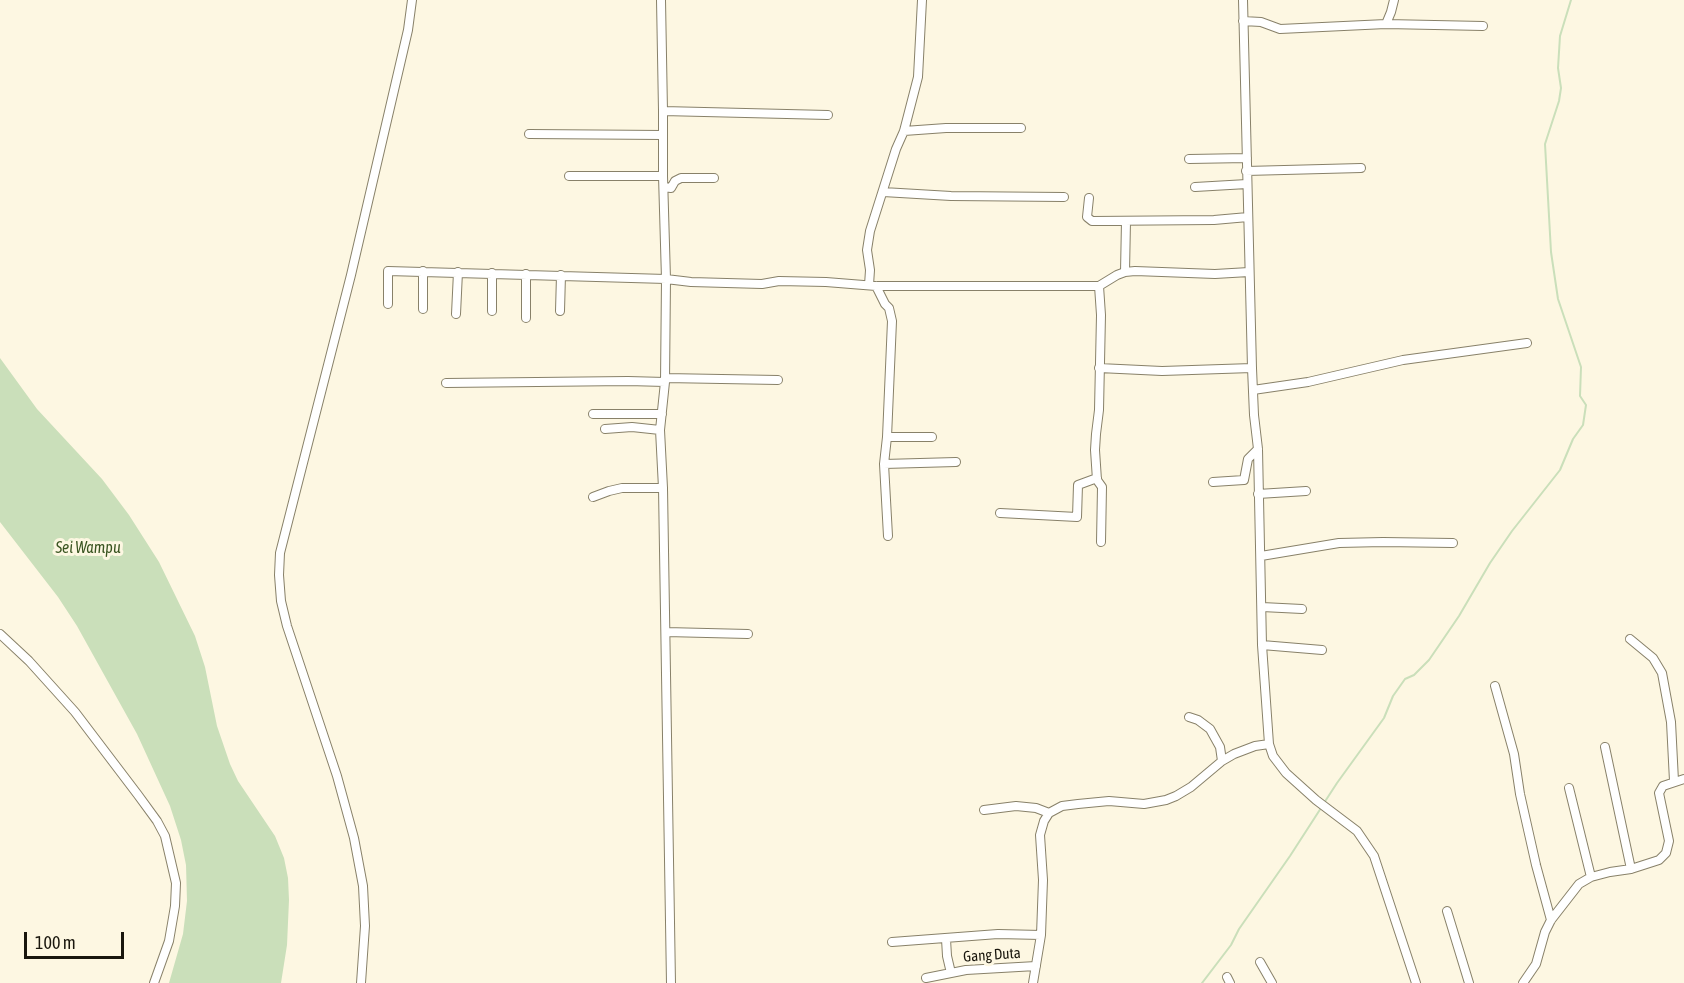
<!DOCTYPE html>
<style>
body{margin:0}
#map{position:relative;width:1684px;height:983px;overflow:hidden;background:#fdf7e2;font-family:"Asap Condensed",sans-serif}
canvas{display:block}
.scale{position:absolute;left:24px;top:932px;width:100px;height:27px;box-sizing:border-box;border:3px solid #19160d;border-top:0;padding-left:8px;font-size:18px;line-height:21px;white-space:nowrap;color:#19160d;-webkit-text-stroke:4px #fdf7e2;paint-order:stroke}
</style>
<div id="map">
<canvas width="1684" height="983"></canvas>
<div class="scale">100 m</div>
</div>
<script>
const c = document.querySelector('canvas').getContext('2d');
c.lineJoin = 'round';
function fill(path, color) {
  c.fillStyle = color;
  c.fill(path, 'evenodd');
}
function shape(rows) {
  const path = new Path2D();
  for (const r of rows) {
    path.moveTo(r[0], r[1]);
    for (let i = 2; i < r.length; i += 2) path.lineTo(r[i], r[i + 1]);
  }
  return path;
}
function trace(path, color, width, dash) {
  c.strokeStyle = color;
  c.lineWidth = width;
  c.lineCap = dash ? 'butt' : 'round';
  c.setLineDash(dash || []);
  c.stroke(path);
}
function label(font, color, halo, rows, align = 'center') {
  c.font = font + ' "Asap Condensed",sans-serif';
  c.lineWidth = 6;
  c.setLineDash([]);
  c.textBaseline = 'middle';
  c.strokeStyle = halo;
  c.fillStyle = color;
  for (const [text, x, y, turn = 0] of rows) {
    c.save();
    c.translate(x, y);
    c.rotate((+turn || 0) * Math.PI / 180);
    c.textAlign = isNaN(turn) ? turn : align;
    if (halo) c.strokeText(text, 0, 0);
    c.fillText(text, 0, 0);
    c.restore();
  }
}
fill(shape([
 [0,358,37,409,102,479,129,515,159,562,195,636,205,667,217,726,230,764,238,781,275,836,284,858,288,878,289,900,287,945,281,983,169,983,183,934,187,901,186,865,181,840,170,806,137,734,77,626,58,597,0,522]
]), '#cadfba');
trace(shape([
 [1324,803,1337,783,1384,718,1393,696,1405,679,1414,675,1429,660,1459,616,1490,563,1512,531,1560,470,1573,439,1583,425,1586,405,1580,396,1581,367,1558,299,1551,252,1545,144,1559,101,1561,88,1558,68,1560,36,1571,0],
 [1202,983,1231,945,1239,929,1290,856,1321,808]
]), '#cadfba', 2);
const minor = shape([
 [661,0,663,111,663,176,666,279,665,382,660,430,663,488,671,983],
 [1243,0,1252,368,1254,415,1258,449,1262,645,1269,744,1273,756,1286,773,1316,800,1357,831,1374,856,1416,983],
 [1243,21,1261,22,1280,29,1386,24,1483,26],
 [1386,24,1391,12,1394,0],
 [663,111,828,115],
 [904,131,946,128,1021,128],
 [529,134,663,135],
 [1189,159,1247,158],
 [1246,171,1361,168],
 [569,176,663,176],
 [664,187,671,188,675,181,681,178,714,178],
 [1195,187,1247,184],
 [883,192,951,196,1064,197],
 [1089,198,1087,217,1092,221,1214,220,1248,217],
 [1125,272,1126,221],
 [492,273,492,311],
 [869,285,870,270,867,250,870,231,896,149,904,131,918,77,922,0],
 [876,286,885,304,889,308,892,321,887,437,884,464,888,536],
 [1099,286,1101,315,1099,410,1096,434,1095,450,1097,480,1102,487,1101,542],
 [388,304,388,271,666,279,691,282,762,284,779,281,826,282,876,286,1099,286,1117,275,1125,272,1135,271,1215,274,1249,272],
 [423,309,423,271],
 [560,311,561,275],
 [456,314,458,272],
 [526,318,526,274],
 [1099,368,1162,371,1252,368],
 [665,378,778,380],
 [446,383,628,381,665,382],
 [1253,390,1308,382,1403,360,1527,343],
 [593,414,662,414],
 [605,429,632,427,660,430],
 [887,437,932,437],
 [884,464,956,462],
 [1213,482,1244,480,1248,459,1258,449],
 [1258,494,1306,491],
 [593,497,609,491,622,488,663,488],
 [1000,513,1077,517,1078,485,1097,478],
 [1261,556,1339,543,1383,542,1453,543],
 [1262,607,1302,609],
 [666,632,748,634],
 [0,634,29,661,75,712,138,795,157,821,165,836,176,883,175,906,169,941,154,983],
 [1630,639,1653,658,1662,673,1671,722,1674,781],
 [1262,645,1322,650],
 [1495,686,1514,754,1520,794,1536,865,1551,920],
 [1189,717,1198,720,1210,729,1220,747,1222,761],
 [1605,747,1631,869],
 [1569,788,1591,877],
 [984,810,1016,806,1036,808,1049,813],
 [1447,911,1469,983],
 [892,942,998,934,1041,935],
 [1260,962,1272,983],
 [951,973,966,970,1036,966],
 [1227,977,1230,983],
 [926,978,951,973,947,956,946,939],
 [361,983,365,926,363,886,354,838,337,776,287,626,281,601,279,575,280,553,351,275,408,30,412,0],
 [1033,983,1041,935,1043,880,1040,835,1044,821,1049,813,1062,806,1078,804,1109,801,1144,804,1166,800,1176,796,1191,787,1222,761,1234,754,1255,746,1269,744],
 [1523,983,1536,964,1545,932,1551,920,1579,884,1591,877,1610,872,1631,869,1659,860,1666,853,1669,841,1659,793,1663,786,1684,779]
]);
trace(minor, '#888169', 10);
trace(minor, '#fff', 8);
label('15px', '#19160d', '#fdf7e2', [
 ["Gang Duta",992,955,-4]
]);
label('italic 16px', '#395420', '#fdf7e2', [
 ["Sei Wampu",88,548]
]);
</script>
